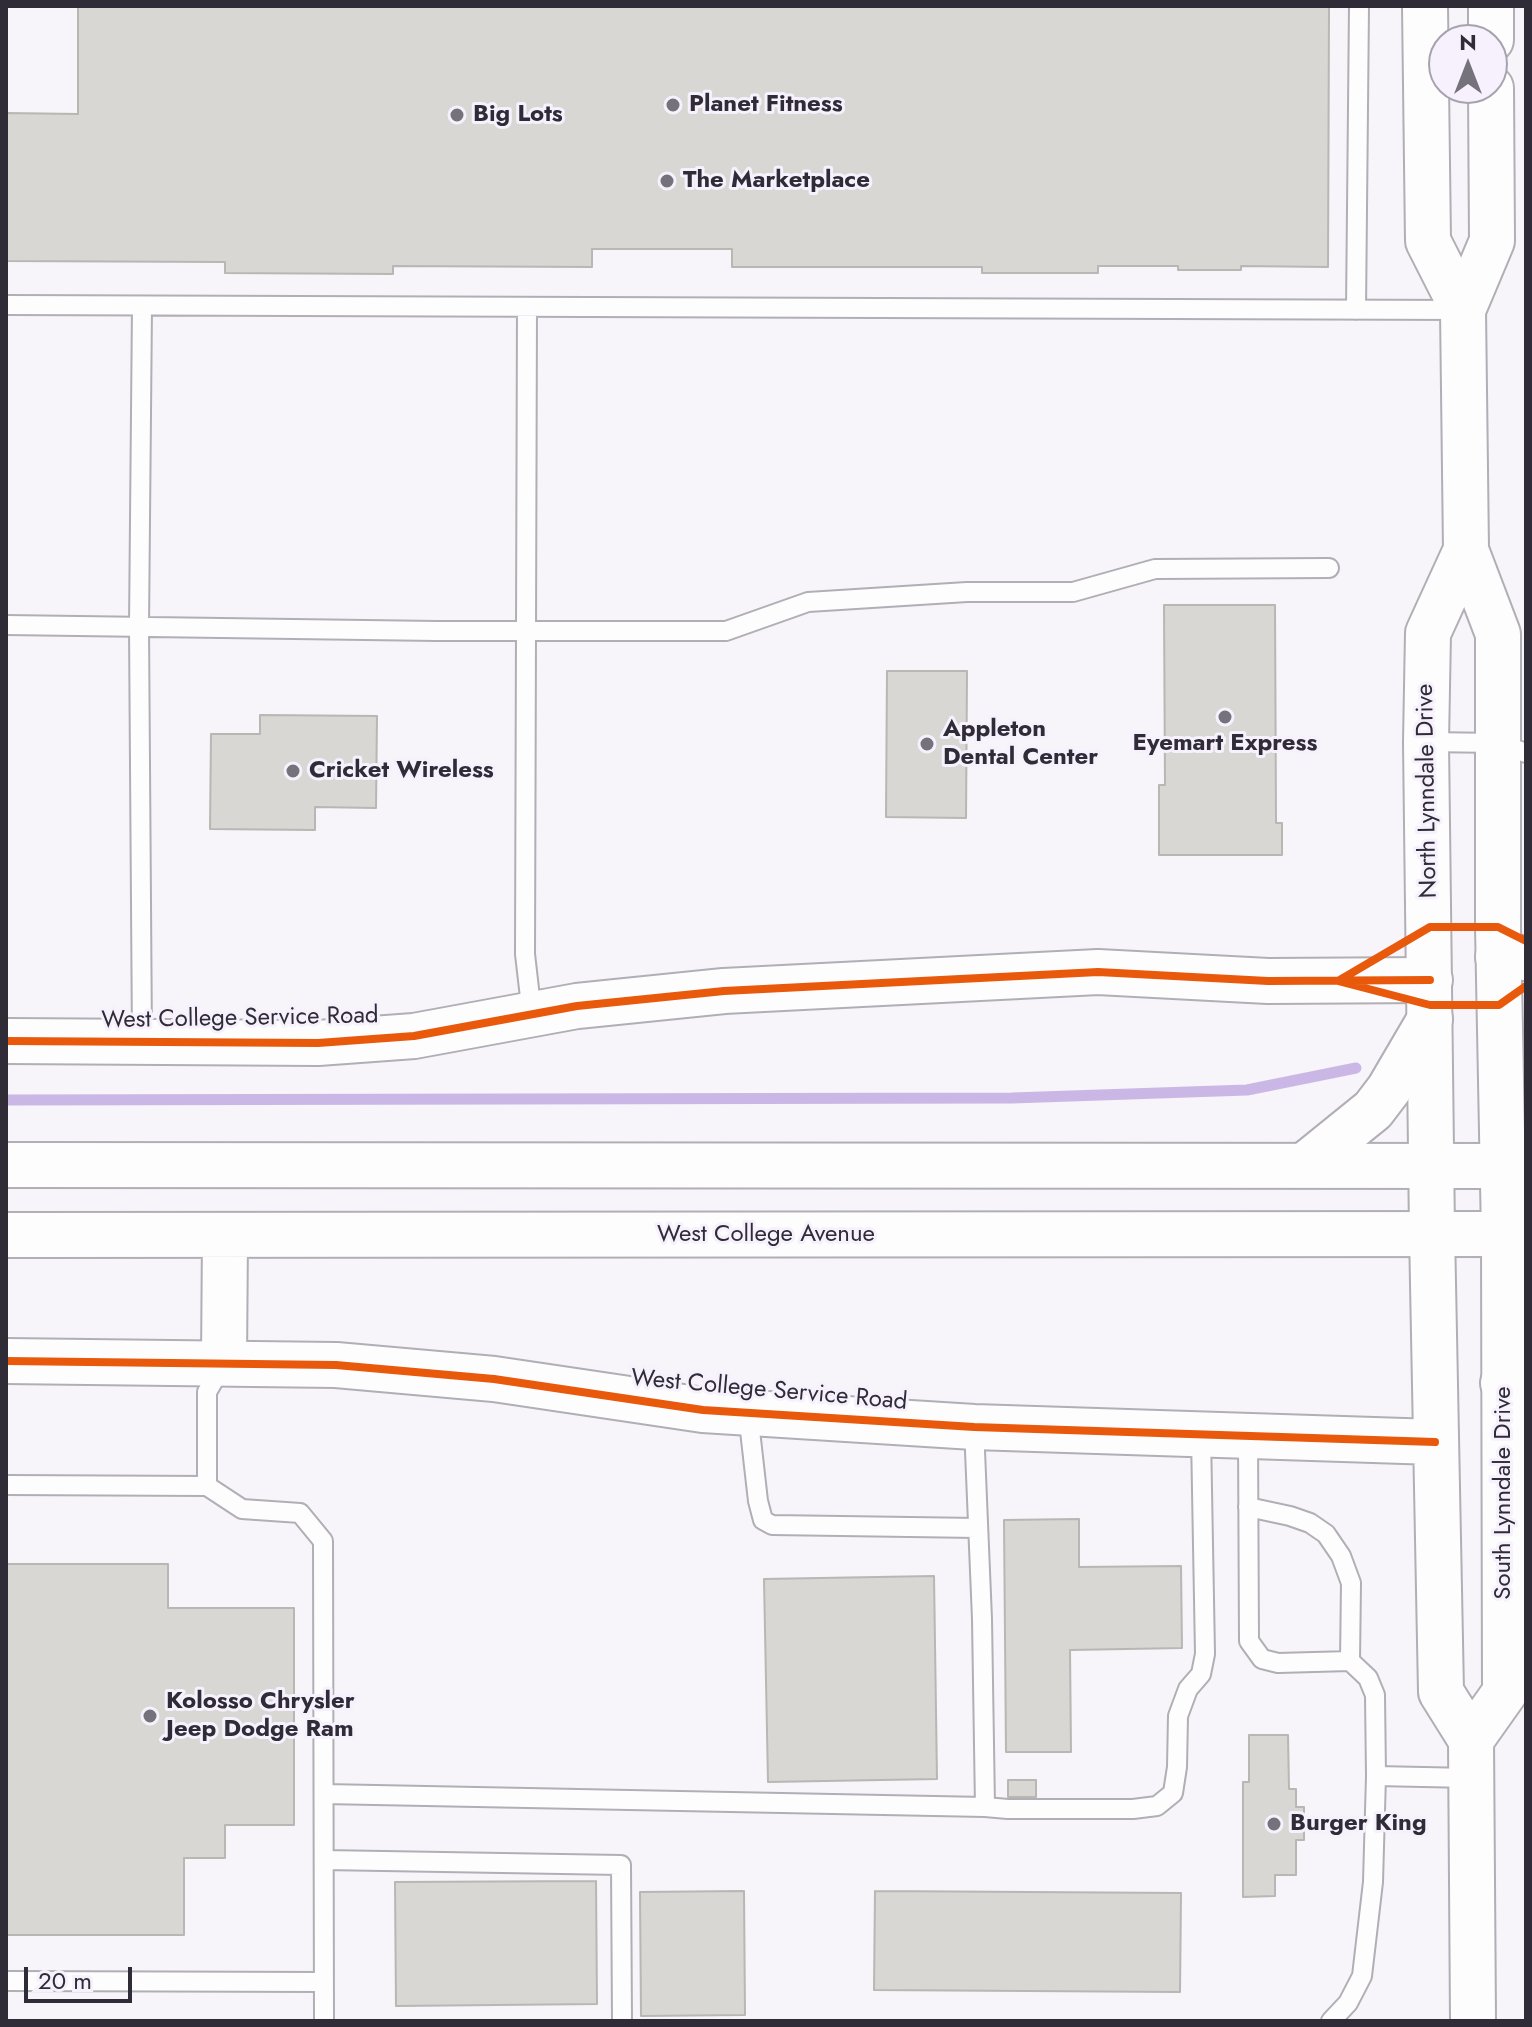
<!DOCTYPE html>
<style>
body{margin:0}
#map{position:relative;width:1532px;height:2027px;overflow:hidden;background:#f7f4fa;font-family:Jost,sans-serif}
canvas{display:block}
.frame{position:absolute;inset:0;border:8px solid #302c37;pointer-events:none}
.north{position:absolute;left:1428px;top:24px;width:80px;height:80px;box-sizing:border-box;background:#f6f1fd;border:2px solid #a7a2ae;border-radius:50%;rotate:0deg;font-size:22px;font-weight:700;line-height:32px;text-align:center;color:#302c37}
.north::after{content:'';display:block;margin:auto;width:28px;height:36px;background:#76727b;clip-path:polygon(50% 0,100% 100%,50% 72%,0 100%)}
.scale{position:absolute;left:24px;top:1967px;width:108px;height:36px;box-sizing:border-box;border:4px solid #302c37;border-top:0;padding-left:10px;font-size:24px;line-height:28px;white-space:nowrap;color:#302c37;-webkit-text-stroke:6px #f6f1fd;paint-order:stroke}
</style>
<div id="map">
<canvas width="1532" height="2027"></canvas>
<div class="frame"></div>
<div class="north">N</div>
<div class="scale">20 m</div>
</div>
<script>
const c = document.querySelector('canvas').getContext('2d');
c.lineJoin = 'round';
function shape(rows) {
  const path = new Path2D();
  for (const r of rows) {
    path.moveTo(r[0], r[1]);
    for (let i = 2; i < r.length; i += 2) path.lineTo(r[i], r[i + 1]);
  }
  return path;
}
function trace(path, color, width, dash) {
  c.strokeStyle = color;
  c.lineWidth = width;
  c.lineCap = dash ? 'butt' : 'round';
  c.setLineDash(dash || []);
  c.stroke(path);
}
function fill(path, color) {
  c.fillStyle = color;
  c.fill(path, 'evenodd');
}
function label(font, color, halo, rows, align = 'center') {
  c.font = font + ' Jost,sans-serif';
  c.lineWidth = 6;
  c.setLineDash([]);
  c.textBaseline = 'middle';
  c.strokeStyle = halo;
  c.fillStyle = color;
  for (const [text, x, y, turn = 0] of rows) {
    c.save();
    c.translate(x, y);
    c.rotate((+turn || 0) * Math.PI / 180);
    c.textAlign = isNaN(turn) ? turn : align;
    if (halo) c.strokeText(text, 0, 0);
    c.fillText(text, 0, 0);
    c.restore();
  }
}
trace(shape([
 [6,1100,1012,1098,1247,1090,1356,1068]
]), '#cbb7e6', 11);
const building = shape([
 [78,6,1329,6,1328,267,1241,266,1241,270,1178,270,1178,266,1098,266,1098,273,982,273,982,267,732,267,732,249,592,249,592,267,393,266,393,274,225,273,225,262,6,261,6,113,78,114,78,6],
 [1164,605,1275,605,1276,823,1282,823,1282,855,1159,855,1159,785,1165,785,1164,605],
 [887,671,967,671,966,818,886,817,887,671],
 [260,715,377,716,376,808,315,807,315,830,210,829,211,734,260,734,260,715],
 [1079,1519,1079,1567,1181,1566,1182,1648,1070,1650,1071,1752,1006,1752,1004,1520,1079,1519],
 [6,1564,168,1564,168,1608,294,1608,294,1825,225,1825,225,1858,184,1858,184,1935,6,1935,6,1564],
 [934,1576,937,1779,768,1782,764,1579,934,1576],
 [1249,1735,1288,1735,1289,1789,1296,1789,1296,1807,1304,1807,1304,1840,1296,1840,1296,1875,1275,1875,1275,1896,1243,1897,1243,1782,1249,1782,1249,1735],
 [1008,1780,1036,1780,1036,1797,1008,1797,1008,1780],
 [596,1881,597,2004,396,2006,395,1882,596,1881],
 [744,1891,745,2015,641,2016,640,1892,744,1891],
 [875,1891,1181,1893,1180,1992,874,1990,875,1891]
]);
fill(building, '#d9d7d3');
trace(building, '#b9b6b4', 2);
const service = shape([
 [6,305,1463,310],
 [527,307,525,954,532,1015],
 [1356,310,1359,6],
 [6,625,437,631,726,631,808,602,967,592,1073,592,1155,569,1329,568],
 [1427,742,1498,743,1526,753],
 [142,1041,139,627,142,306],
 [748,1413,758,1501,763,1520,772,1525,978,1528],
 [974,1427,982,1619,985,1807,1008,1809,1133,1809,1157,1806,1173,1793,1177,1767,1178,1716,1188,1689,1201,1674,1205,1654,1201,1435],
 [1248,1437,1249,1641,1262,1659,1278,1663,1350,1661,1368,1678,1375,1695,1376,1776,1373,1882,1362,1976,1348,2003,1331,2021],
 [6,1485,207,1486,207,1392,222,1366],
 [207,1486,242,1509,300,1513,323,1541,324,2021],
 [1248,1507,1290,1516,1310,1523,1326,1534,1341,1556,1351,1583,1350,1661],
 [1376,1776,1470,1778],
 [324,1794,985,1807],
 [324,1860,621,1865,622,2021],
 [6,1981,324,1982]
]);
const tertiary = shape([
 [1498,957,1526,958],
 [6,1041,318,1043,414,1036,577,1006,724,991,1098,972,1268,981,1430,980],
 [1432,1232,1441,1692,1471,1740,1473,2021],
 [6,1361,336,1365,494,1379,703,1410,974,1427,1435,1442],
 [1471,1740,1505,1692,1504,1234]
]);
const secondary = shape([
 [1425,6,1428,241,1463,310],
 [1491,6,1491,40],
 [1491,88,1492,241,1463,310,1466,550,1498,634,1498,927,1504,1234],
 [1432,1232,1426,742,1428,633,1466,550]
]);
const primary = shape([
 [6,1165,1526,1166],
 [1305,1165,1373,1110,1389,1089,1430,1019],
 [6,1235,1526,1234],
 [224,1362,225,1235],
 [1503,1383,1526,1345]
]);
trace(service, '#b1aeb5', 22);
trace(tertiary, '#b1aeb5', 48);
trace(secondary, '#b1aeb5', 48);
trace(primary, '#b1aeb5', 48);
trace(service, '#fefdfe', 18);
trace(tertiary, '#fefdfe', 44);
trace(secondary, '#fefdfe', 44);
trace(primary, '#fefdfe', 44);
trace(shape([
 [1526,941,1498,927,1430,927,1338,981,1430,1005,1499,1005,1526,986],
 [6,1041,318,1043,414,1036,577,1006,724,991,1098,972,1268,981,1430,980],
 [6,1361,336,1365,494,1379,703,1410,974,1427,1435,1442]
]), '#e8590c', 8);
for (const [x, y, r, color] of [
 [673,105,8,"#76727b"],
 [457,115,8,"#76727b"],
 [667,181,8,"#76727b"],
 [1225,717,8,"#76727b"],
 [927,744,8,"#76727b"],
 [293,771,8,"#76727b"],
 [150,1716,8,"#76727b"],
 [1274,1824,8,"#76727b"]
]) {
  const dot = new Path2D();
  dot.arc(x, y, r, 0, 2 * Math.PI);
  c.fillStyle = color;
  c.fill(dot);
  trace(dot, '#f6f1fd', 3);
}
label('bold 24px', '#302c37', '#f6f1fd', [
 ["Planet Fitness",689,105],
 ["Big Lots",473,115],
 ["The Marketplace",683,181],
 ["Appleton",943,730],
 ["Dental Center",943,758],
 ["Eyemart Express",1225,744,"center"],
 ["Cricket Wireless",309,771],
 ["Kolosso Chrysler",166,1702],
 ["Jeep Dodge Ram",166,1730],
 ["Burger King",1290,1824]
], 'left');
label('24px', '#302c37', '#f6f1fd', [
 ["North Lynndale Drive",1428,791,-91],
 ["West College Service Road",240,1019,-1],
 ["West College Avenue",766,1235],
 ["West College Service Road",769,1391,5],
 ["South Lynndale Drive",1504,1493,-90]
]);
</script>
